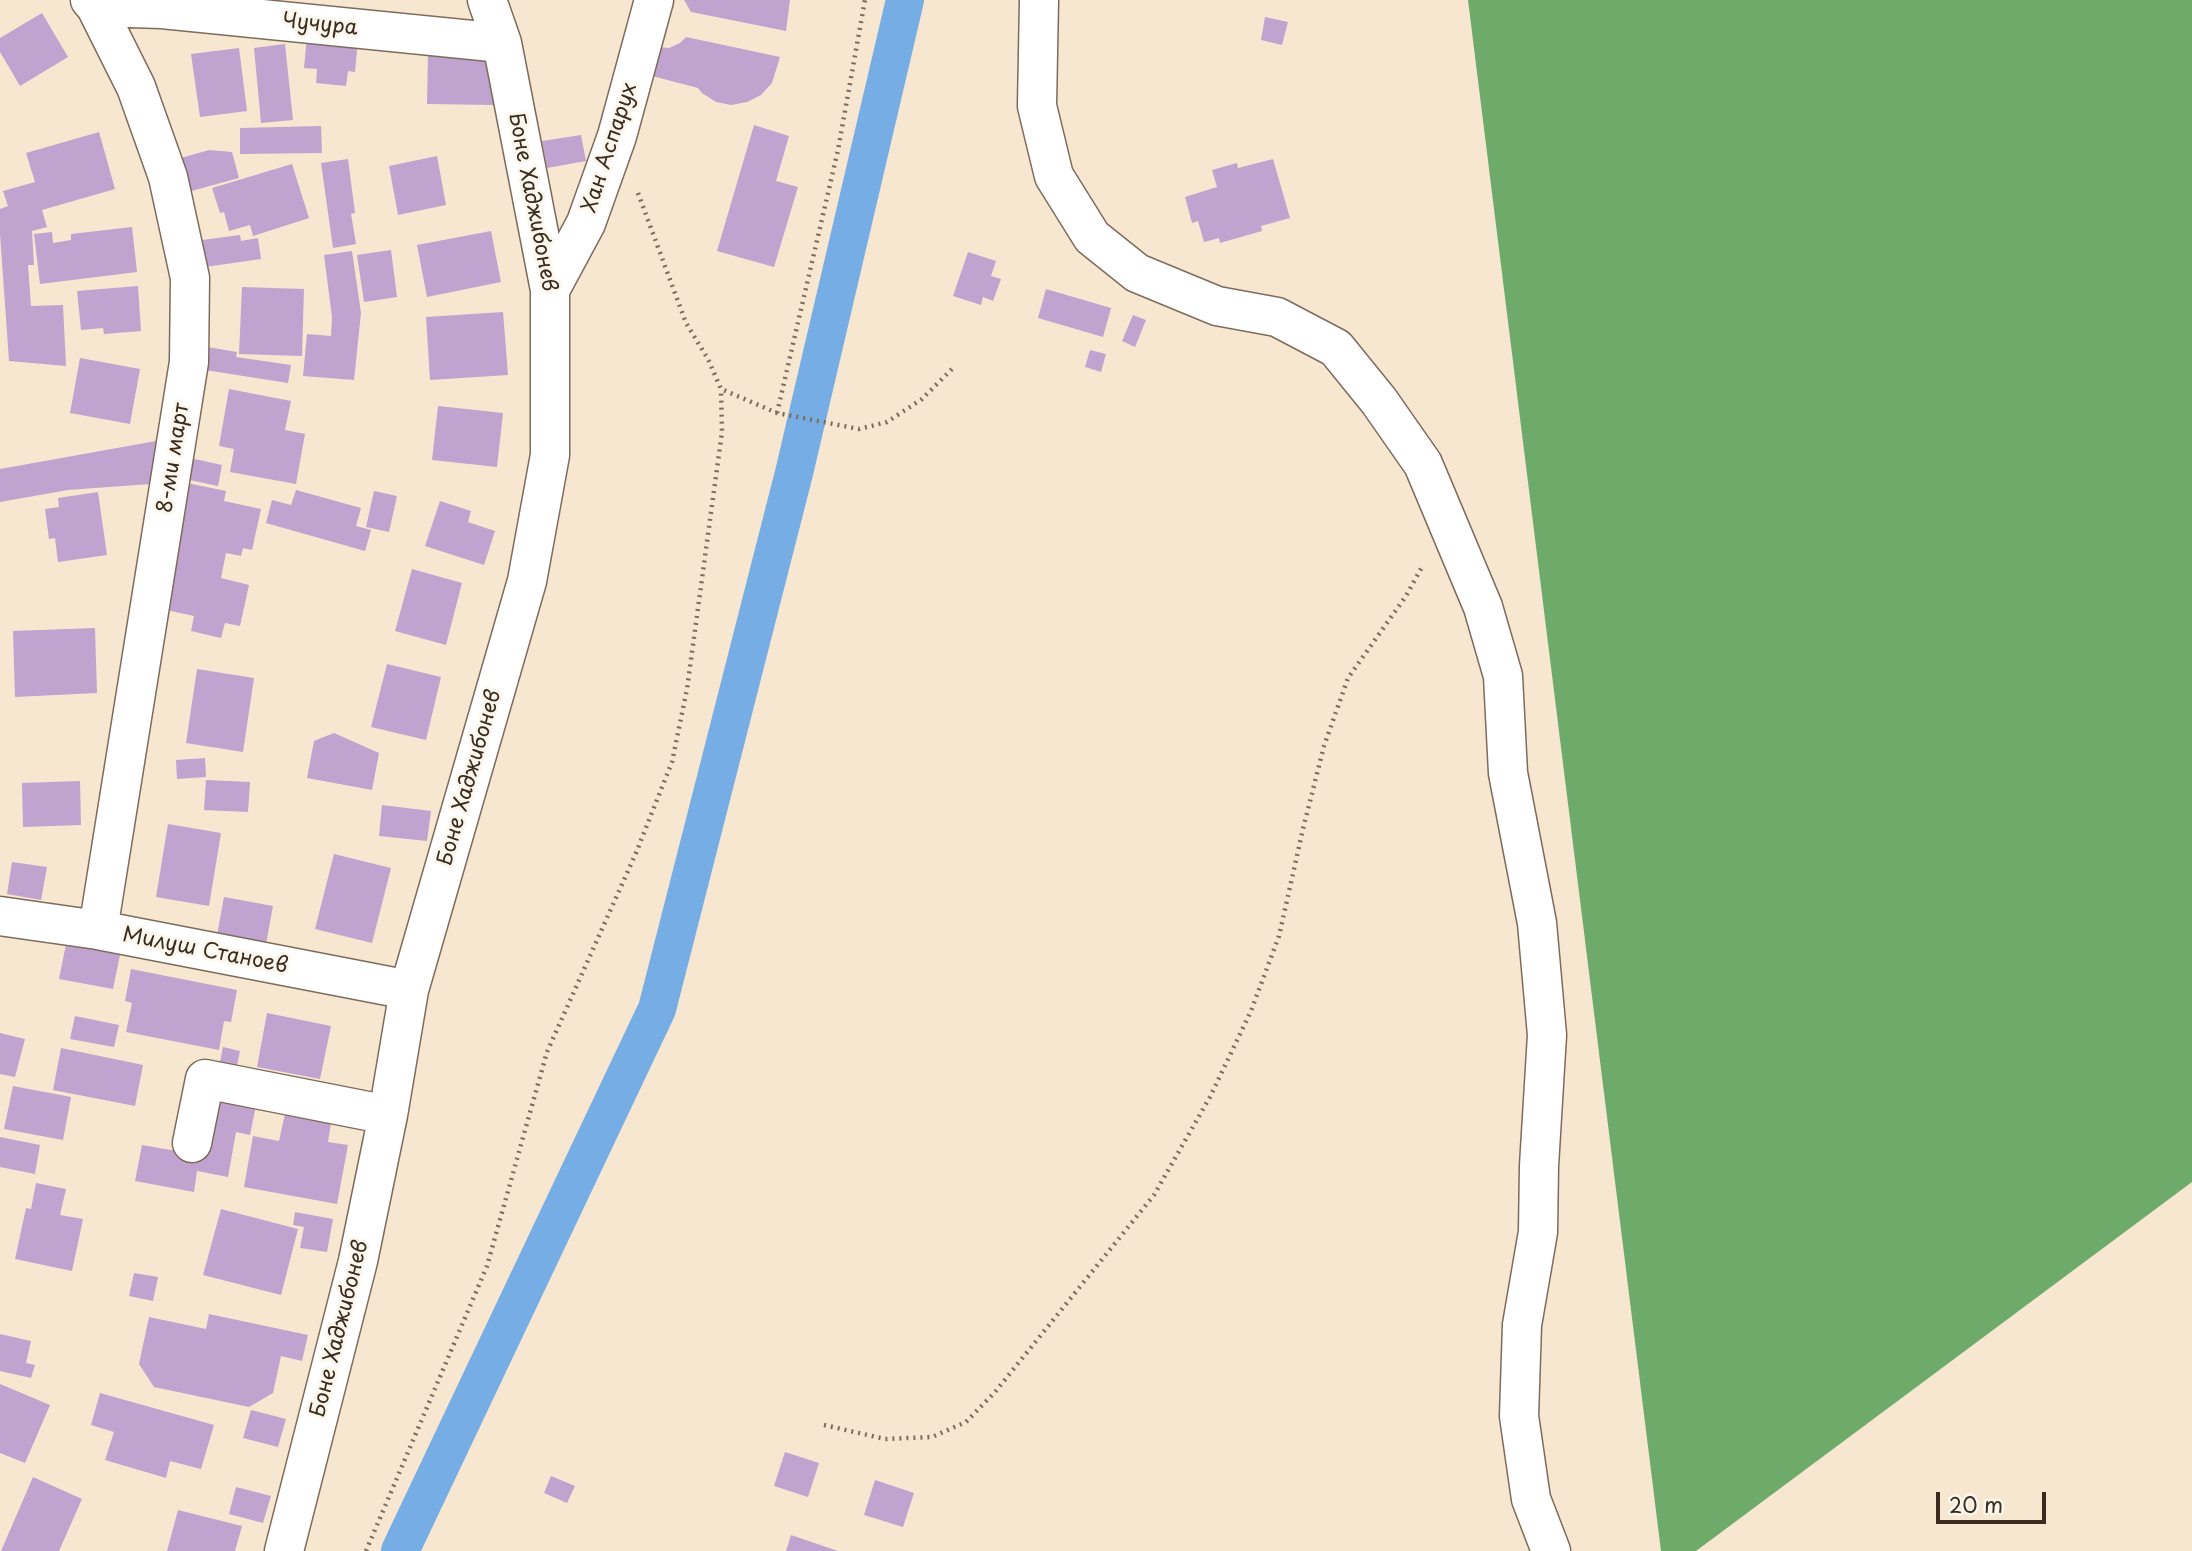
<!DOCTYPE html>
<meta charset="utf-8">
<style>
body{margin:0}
#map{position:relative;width:2192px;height:1551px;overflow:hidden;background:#f7e7d1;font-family:"Playpen Sans",sans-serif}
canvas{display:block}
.scale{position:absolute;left:1936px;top:1492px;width:110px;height:32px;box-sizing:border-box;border:4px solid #3b2a1e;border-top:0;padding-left:9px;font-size:21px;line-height:24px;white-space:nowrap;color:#3b2a1e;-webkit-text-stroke:5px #fbf7ec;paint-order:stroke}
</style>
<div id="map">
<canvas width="2192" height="1551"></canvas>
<div class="scale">20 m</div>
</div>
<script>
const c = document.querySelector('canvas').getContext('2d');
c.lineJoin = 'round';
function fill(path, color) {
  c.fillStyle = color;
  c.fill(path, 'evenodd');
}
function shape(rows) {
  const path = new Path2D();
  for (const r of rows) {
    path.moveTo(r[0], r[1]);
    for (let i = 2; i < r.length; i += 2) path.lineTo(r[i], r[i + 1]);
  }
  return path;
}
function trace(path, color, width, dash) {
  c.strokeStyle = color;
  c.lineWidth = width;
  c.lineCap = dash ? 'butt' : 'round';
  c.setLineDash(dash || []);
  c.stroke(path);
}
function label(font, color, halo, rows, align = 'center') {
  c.font = font + ' "Playpen Sans",sans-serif';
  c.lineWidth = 6;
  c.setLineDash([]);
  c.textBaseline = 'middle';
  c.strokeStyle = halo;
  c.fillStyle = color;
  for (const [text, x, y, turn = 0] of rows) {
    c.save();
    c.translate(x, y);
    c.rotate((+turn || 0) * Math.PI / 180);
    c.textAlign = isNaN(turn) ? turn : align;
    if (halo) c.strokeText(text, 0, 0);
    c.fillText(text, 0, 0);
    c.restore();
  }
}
fill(shape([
 [1468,0,2192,0,2192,1182,1696,1551,1661,1551]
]), '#6eab6b');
trace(shape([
 [400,1551,657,1009,794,473,905,0]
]), '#76ade5', 38);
fill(shape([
 [684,0,790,0,786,31,691,12],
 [42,13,68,57,20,86,0,52,0,38],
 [1265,17,1288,22,1282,45,1261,40],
 [307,36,358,40,355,72,348,71,346,86,316,83,317,69,304,68],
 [686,37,780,57,772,83,761,95,747,102,731,105,716,102,702,93,698,88,652,76,659,47,669,48,680,43],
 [285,44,293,120,261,123,254,48],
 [239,48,247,111,200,117,191,54],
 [428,50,489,56,495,105,427,104],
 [754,125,789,136,776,181,798,187,774,267,717,251],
 [321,126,322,153,240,154,240,128],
 [99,132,115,189,42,210,47,227,32,231,34,265,28,265,31,306,63,305,66,366,9,361,0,234,0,209,8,206,3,191,35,182,26,153],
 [581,135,586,161,547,168,542,141],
 [209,150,232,152,239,178,184,193,174,160],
 [437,156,446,205,398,215,389,166],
 [348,159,355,213,351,214,356,244,333,248,321,163],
 [1273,159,1290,218,1261,226,1262,231,1220,243,1219,238,1204,242,1198,221,1192,223,1185,197,1217,187,1212,170,1237,163,1238,168],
 [292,164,309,218,253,236,250,225,229,231,224,212,220,213,212,188],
 [132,227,137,272,40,284,34,234,52,232,53,243,71,240,71,234],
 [491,231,501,282,427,297,417,245],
 [240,235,241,241,258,238,261,259,205,267,202,240],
 [391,250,397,297,364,302,357,255],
 [352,251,361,313,354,380,303,376,307,334,331,336,332,317,324,255],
 [968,252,996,261,991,276,1001,279,993,301,983,297,981,305,953,296],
 [138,286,141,331,104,334,103,328,81,330,77,291],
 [242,287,304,289,302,356,239,354],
 [1046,289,1111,308,1103,337,1038,318],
 [503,312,508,375,430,380,426,317],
 [1133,315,1146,320,1135,347,1122,341],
 [208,347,237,352,236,357,291,365,288,383,205,370],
 [1090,350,1106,354,1101,372,1085,367],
 [80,358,140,369,130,424,70,413],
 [229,389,291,401,285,430,305,434,296,484,230,472,234,449,219,446],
 [438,406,503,413,497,467,432,460],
 [156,441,150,484,68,490,0,502,0,469],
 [190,458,222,465,218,486,185,479],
 [187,483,226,491,224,501,261,509,252,550,243,548,241,556,226,553,221,578,249,585,240,626,225,623,221,638,191,631,194,616,166,610,180,544,175,543],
 [296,490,361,508,356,526,371,530,365,551,266,523,272,500,291,505],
 [374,491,397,496,389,532,366,527],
 [98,492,107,555,58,562,55,538,49,539,45,509,59,507,58,498],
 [440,501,471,511,468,522,495,531,484,565,425,546],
 [412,569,462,583,446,645,395,631],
 [95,628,97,693,15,697,13,631],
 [387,664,441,677,426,740,371,727],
 [197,669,254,678,243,752,186,743],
 [334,733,379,753,372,790,307,778,314,741],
 [205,758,206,777,177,779,176,760],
 [206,780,250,782,248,812,204,810],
 [80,781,81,825,23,827,22,783],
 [382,805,431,811,427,841,379,836],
 [168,824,221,833,209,906,156,897],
 [334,854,391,868,372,943,315,929],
 [12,862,47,867,41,900,7,894],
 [224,897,273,906,266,944,217,935],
 [66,944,120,955,113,989,59,979],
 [131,969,237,990,231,1022,224,1021,219,1050,126,1032,132,1003,125,1001],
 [267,1013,331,1026,320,1079,257,1067],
 [75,1016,119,1025,114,1047,70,1039],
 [0,1033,25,1039,15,1077,0,1074],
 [223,1047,240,1051,235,1076,218,1072],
 [61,1048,143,1065,135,1106,53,1090],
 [13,1086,71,1097,63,1140,4,1129],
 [213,1087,258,1095,250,1135,236,1132,228,1177,197,1171,194,1192,135,1181,142,1145,200,1155],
 [285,1114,331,1123,328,1142,348,1145,337,1204,244,1187,253,1136,279,1141],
 [0,1137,40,1145,35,1174,0,1167],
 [36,1183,66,1189,60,1215,83,1219,72,1271,15,1259,26,1208,31,1209],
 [221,1209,298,1229,281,1295,203,1275],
 [295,1212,333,1219,327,1252,300,1248,304,1227,293,1225],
 [134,1273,158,1277,153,1301,129,1296],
 [209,1314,308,1335,302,1361,281,1356,273,1393,249,1407,154,1387,139,1364,149,1317,206,1329],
 [0,1334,31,1341,26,1363,35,1365,31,1378,0,1371],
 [0,1384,50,1405,25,1463,0,1453],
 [100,1393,214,1425,201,1469,170,1461,166,1478,105,1460,114,1432,91,1425],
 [251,1410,286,1419,278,1447,243,1438],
 [785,1452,819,1463,808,1497,774,1486],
 [551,1476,575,1486,567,1503,544,1493],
 [33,1477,82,1499,59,1551,1,1551],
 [875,1480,914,1493,903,1527,864,1515],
 [236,1487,271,1496,263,1523,229,1514],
 [178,1510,242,1526,235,1551,167,1551],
 [791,1535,838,1551,786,1551]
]), '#c1a3d0');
const minor = shape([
 [90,0,96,7,136,87,168,177,190,278,189,362,98,930],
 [1039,0,1037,106,1054,176,1092,237,1137,273,1217,306,1277,317,1336,348,1379,401,1423,464,1483,607,1503,676,1508,773,1537,923,1547,1035,1539,1166,1538,1232,1522,1325,1519,1416,1531,1499,1551,1551],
 [96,7,162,9,502,43],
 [550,290,586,223,617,136,654,0],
 [0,916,98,930,409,990],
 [192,1143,205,1079,388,1115],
 [284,1551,358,1261,388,1115,409,990,527,581,550,455,550,290,502,43,487,0]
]);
trace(minor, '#7d6c5d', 41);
trace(shape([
 [638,193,686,323,708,359,721,389,777,413,859,429,887,422,922,399,955,366],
 [777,413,838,150,865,0],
 [824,1425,885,1439,932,1437,966,1422,995,1392,1154,1195,1210,1097,1251,1011,1279,936,1303,829,1324,746,1348,678,1406,596,1423,565],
 [366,1551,487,1266,547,1052,636,853,672,762,687,689,722,432,721,389]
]), '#7d6c5d', 4.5, [2, 5]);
trace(minor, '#fff', 38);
label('21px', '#3b2a1e', '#fbf7ec', [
 ["Чучура",320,25,6],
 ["Хан Аспарух",610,148,-72],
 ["Боне Хаджибонев",532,202,79],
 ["8-ми март",174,458,-81],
 ["Боне Хаджибонев",470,778,-74],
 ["Милуш Станоев",205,951,11],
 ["Боне Хаджибонев",340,1329,-76]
]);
</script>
